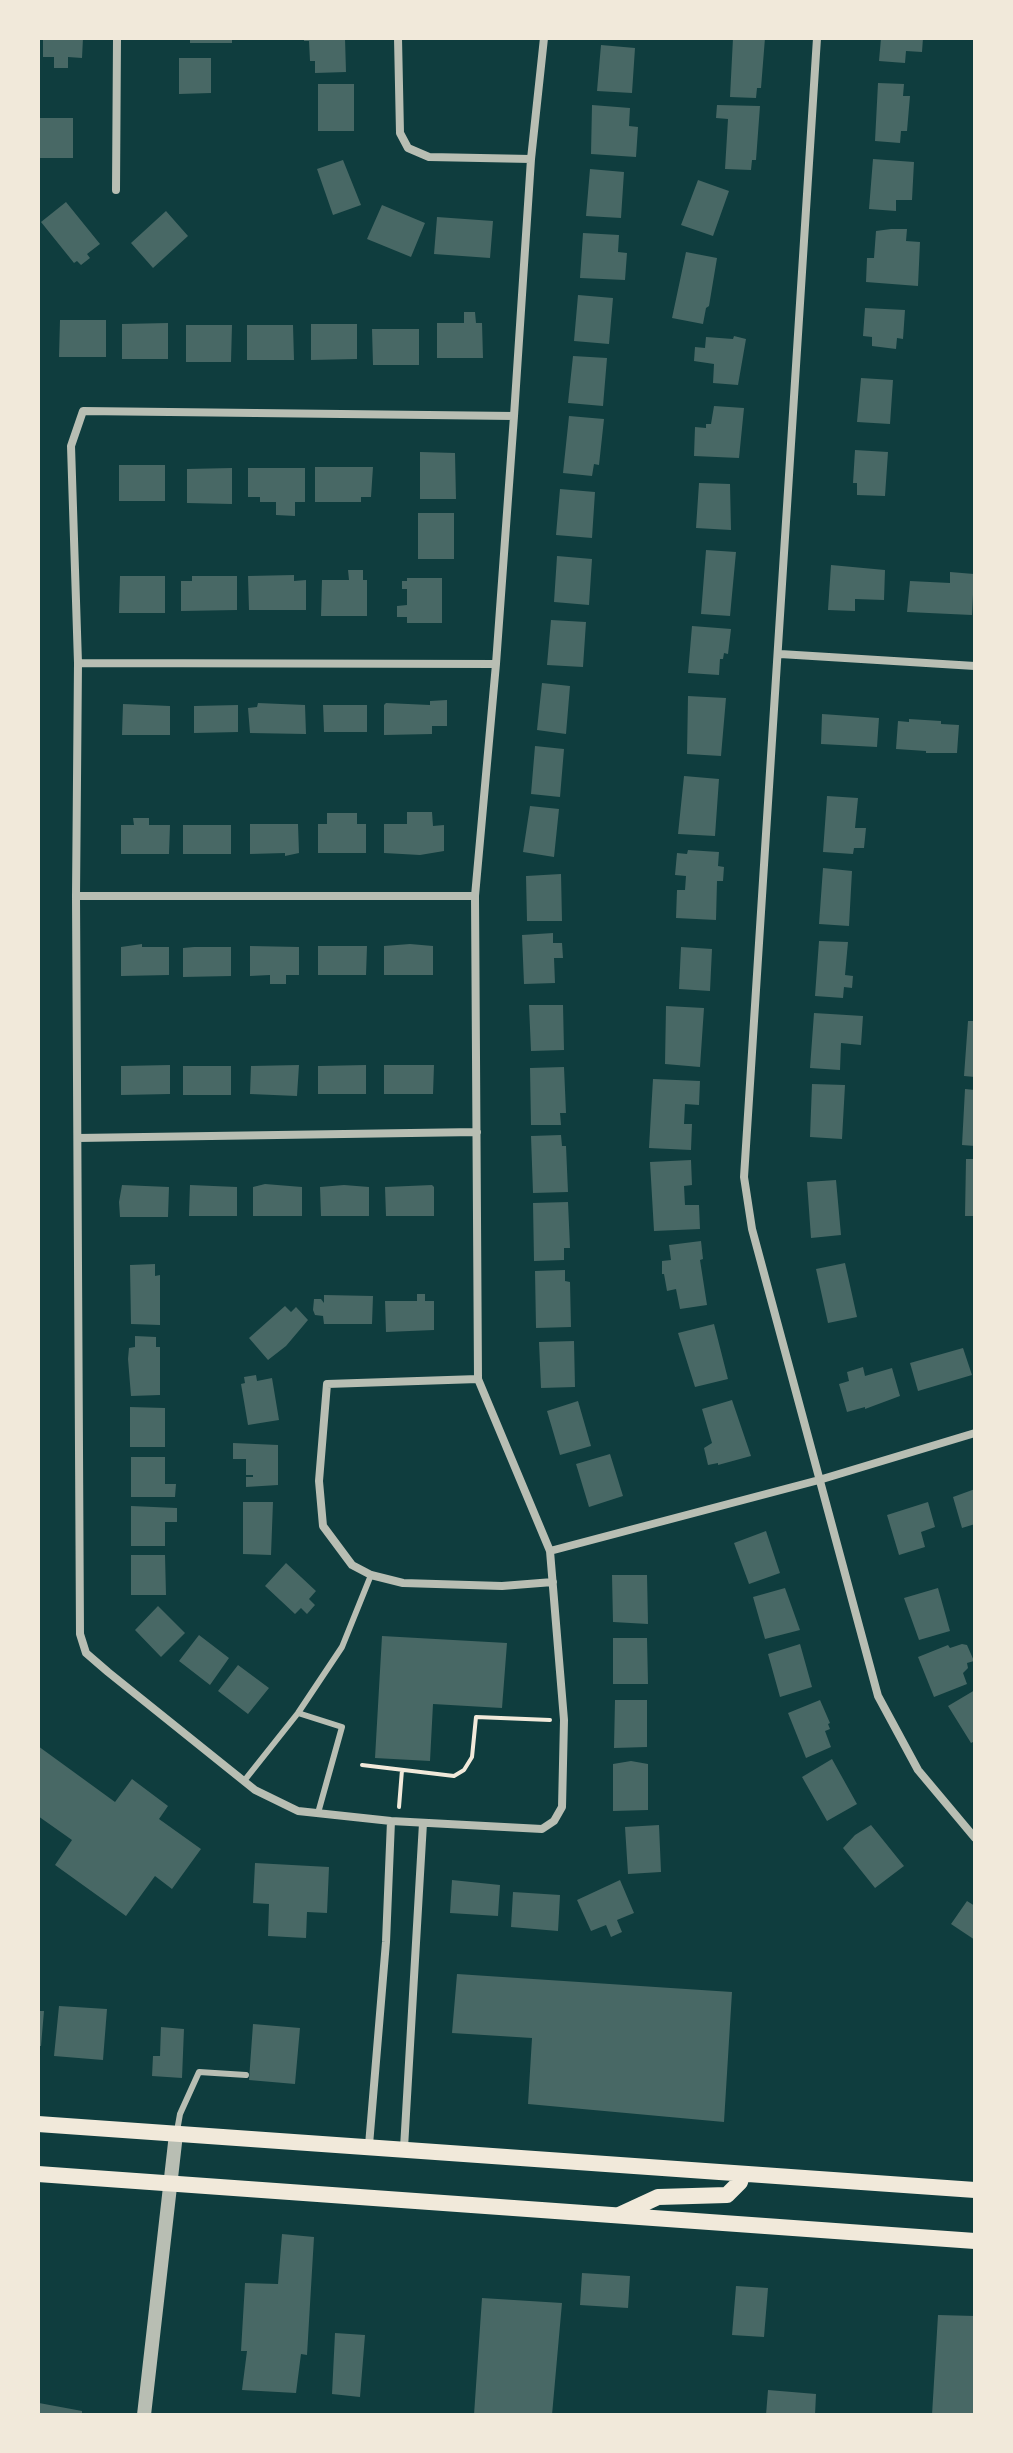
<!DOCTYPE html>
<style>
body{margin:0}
#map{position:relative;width:1013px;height:2453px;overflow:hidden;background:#0f3d3e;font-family:Inter,sans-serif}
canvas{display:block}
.frame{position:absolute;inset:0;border:40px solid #f1e9da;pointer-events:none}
</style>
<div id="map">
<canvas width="1013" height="2453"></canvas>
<div class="frame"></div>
</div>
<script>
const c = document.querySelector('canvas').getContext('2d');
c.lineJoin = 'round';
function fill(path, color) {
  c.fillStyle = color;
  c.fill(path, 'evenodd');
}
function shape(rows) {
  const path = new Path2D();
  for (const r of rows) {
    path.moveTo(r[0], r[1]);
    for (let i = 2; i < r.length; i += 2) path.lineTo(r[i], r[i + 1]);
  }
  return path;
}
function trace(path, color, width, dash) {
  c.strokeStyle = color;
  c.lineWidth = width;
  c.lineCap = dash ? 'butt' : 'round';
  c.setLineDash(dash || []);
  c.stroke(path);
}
fill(shape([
 [43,38,83,38,82,58,68,57,68,68,54,68,54,57,43,57],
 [190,38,232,38,232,43,190,43],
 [304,38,345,38,346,72,315,73,315,61,310,61,309,41,304,41],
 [733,38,765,38,761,88,757,88,756,98,730,97],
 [881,38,923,38,922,52,906,51,905,63,879,61],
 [601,45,635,48,632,93,597,91],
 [179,58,211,58,211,93,179,94],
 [878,83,904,84,903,96,910,96,907,131,901,131,900,143,875,141],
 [318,84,354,84,354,131,318,131],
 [592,105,630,108,629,126,638,127,636,157,591,154],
 [717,105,760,106,756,160,752,160,751,170,725,169,728,119,716,118],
 [38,118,73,118,73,158,38,158],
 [873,159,914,162,912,200,896,200,896,211,869,209],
 [343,160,361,205,333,215,317,169],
 [590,169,624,172,621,218,586,216],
 [698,180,729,191,713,236,681,225],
 [66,202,100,244,87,254,90,258,81,265,77,261,74,263,41,222],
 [382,205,425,223,411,257,367,239],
 [166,211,188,236,153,268,131,243],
 [437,217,493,221,490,258,434,254],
 [891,229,907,229,906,241,920,242,918,286,866,282,867,258,874,258,876,231],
 [583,233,619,235,618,252,627,253,625,280,580,278],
 [686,252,717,258,709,306,706,308,703,324,672,318],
 [578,295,613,298,609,344,574,341],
 [865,308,905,310,903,339,897,338,896,349,872,346,872,337,863,336],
 [464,312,475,312,476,323,482,323,483,358,437,358,437,323,464,323],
 [60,320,106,320,106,357,59,357],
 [168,323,168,359,122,359,122,324],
 [311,324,357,324,357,359,311,360],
 [186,325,232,325,231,362,186,362],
 [247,325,293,325,294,360,247,360],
 [372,329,419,329,419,365,373,365],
 [734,336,746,339,738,385,713,383,714,364,694,361,695,347,705,348,706,337,733,339],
 [573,356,607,358,603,406,568,403],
 [861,378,893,380,890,424,857,422],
 [714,406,744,408,739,458,694,456,695,427,706,428,706,424,711,424],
 [569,416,604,419,599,465,594,464,592,476,563,473],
 [855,450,888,452,885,496,857,495,857,483,853,483],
 [420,452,455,453,456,499,420,499],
 [119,465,165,465,165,501,119,501],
 [315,467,373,467,371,497,361,497,361,502,315,502],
 [232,468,232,504,187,503,187,469],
 [248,468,305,468,305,502,295,502,295,516,276,515,276,502,260,502,260,497,248,497],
 [699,483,730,484,731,530,696,528],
 [560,489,595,492,592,538,556,535],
 [418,513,454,513,454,559,418,559],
 [706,550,736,552,730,616,701,614],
 [557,556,592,559,589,605,554,602],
 [831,565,885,570,884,600,855,599,855,611,828,610],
 [348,570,363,570,363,580,367,580,367,616,321,616,322,580,349,580],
 [950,572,974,574,972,615,907,612,910,581,950,583],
 [294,575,294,581,306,580,306,610,249,610,248,576],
 [120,576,165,576,165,613,119,613],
 [192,576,237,576,237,610,181,611,181,581,192,581],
 [407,578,442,578,442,623,407,623,407,617,397,617,397,606,407,605,407,589,402,589,402,581,407,581],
 [551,620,586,622,583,667,547,665],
 [692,626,731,629,728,654,724,653,723,659,720,659,719,675,688,673],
 [542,683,570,686,566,734,537,730],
 [688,696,726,698,721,756,687,754],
 [447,700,447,726,432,726,432,734,384,735,384,705,386,703,430,705,430,701],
 [258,703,305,705,306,734,250,733,248,708,257,707],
 [123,704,170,706,170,735,122,735],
 [238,705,238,732,194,733,194,706],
 [323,705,367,705,367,732,324,732],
 [822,714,879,718,877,747,821,744],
 [909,719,941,721,941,724,959,725,957,753,926,753,926,751,896,749,898,721,909,722],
 [535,746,564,749,560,797,531,794],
 [684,776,719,779,715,836,678,834],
 [827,796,858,798,855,828,866,828,864,848,854,848,853,854,823,852],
 [530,806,559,809,554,857,523,852],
 [407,812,432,812,433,826,444,825,444,851,420,855,384,853,384,824,407,824],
 [327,813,357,813,357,824,366,824,366,853,318,853,318,824,327,824],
 [133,818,149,818,149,825,170,825,169,854,121,854,121,825,134,825],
 [250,824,298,824,299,853,285,856,285,853,250,854],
 [183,825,231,825,231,854,183,854],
 [688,850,719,852,718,866,724,867,723,881,717,881,716,920,676,918,677,890,685,890,686,876,675,875,677,853,687,854],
 [823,868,852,871,849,926,819,924],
 [561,874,562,921,527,921,526,876],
 [553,933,553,943,562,943,563,958,554,958,555,983,524,984,522,935],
 [819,941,848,942,845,975,853,976,852,988,844,987,843,998,815,996],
 [142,944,142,947,169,947,169,975,121,976,121,947],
 [410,944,433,946,433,975,384,975,384,946],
 [250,946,299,947,299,975,286,975,286,984,270,984,270,975,250,976],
 [318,946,367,946,366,975,318,975],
 [194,947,231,947,231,976,183,977,183,948],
 [681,947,712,949,710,991,679,989],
 [529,1005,563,1005,564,1050,531,1051],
 [666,1006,704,1008,700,1067,665,1064],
 [814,1013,863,1016,861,1045,841,1043,840,1070,810,1068],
 [968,1021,975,1021,975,1077,964,1076],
 [170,1065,170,1094,121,1095,121,1066],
 [299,1065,297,1096,250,1094,251,1066],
 [366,1065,366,1094,318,1094,318,1066],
 [384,1065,434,1065,433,1094,384,1094],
 [183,1066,231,1066,231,1095,183,1095],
 [564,1067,566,1113,560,1113,561,1125,531,1125,530,1068],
 [653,1079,700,1081,699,1105,685,1104,684,1124,692,1124,691,1150,649,1148],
 [812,1084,845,1085,842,1139,810,1137],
 [965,1089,975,1090,975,1146,962,1145],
 [561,1135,562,1146,566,1146,568,1192,533,1193,531,1136],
 [966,1159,975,1159,975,1216,965,1216],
 [691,1160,692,1185,684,1186,685,1205,699,1205,700,1229,654,1231,650,1162],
 [836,1180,841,1235,811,1238,807,1182],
 [265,1184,302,1187,302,1216,253,1216,253,1187],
 [122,1185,169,1187,168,1217,120,1217,119,1202],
 [190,1185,237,1187,237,1216,189,1216],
 [344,1185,369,1187,369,1216,321,1216,320,1187],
 [432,1185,434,1187,434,1216,386,1216,385,1187],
 [568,1202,570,1248,564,1248,564,1260,534,1261,533,1203],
 [701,1241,703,1259,700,1260,707,1305,680,1309,676,1289,667,1291,664,1274,662,1274,662,1261,671,1260,669,1245],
 [845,1263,857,1317,828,1323,816,1269],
 [155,1264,155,1276,160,1275,160,1325,131,1324,130,1265],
 [565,1270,565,1281,570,1282,571,1327,536,1328,535,1271],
 [417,1294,425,1294,425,1301,434,1301,434,1330,386,1332,385,1301,417,1301],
 [324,1295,373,1296,372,1324,324,1324,323,1316,315,1315,313,1310,314,1299,321,1299,324,1303],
 [285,1306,291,1312,296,1307,308,1320,286,1346,268,1360,249,1338],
 [714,1324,728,1379,695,1387,678,1333],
 [135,1336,156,1337,156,1347,160,1347,160,1395,131,1396,128,1359,129,1348,135,1347],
 [574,1341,575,1387,541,1388,539,1342],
 [963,1348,972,1375,918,1391,910,1363],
 [863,1367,865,1376,892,1368,900,1396,865,1409,865,1407,847,1412,839,1384,849,1381,847,1372],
 [256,1375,257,1381,272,1378,279,1420,248,1425,241,1384,245,1383,244,1377],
 [732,1400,751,1456,718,1465,718,1463,708,1465,704,1448,712,1443,702,1409],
 [578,1401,591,1446,560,1455,547,1411],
 [130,1407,165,1408,165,1447,130,1447],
 [233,1443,278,1445,278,1485,246,1487,246,1477,253,1477,253,1475,246,1475,246,1459,233,1459],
 [610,1454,623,1496,589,1507,576,1464],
 [131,1457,165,1457,165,1484,176,1484,175,1497,131,1497],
 [975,1489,975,1524,962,1528,953,1497],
 [243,1502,273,1502,271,1555,243,1554],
 [928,1502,935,1527,921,1532,925,1547,899,1555,887,1515],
 [131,1506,177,1508,177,1522,165,1522,165,1546,131,1546],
 [766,1531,780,1573,749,1584,734,1543],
 [131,1555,165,1555,166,1595,131,1595],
 [286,1563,316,1591,309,1599,315,1605,307,1614,301,1608,295,1614,265,1586],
 [612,1575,647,1575,648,1624,613,1622],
 [785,1588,800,1630,765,1639,753,1597],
 [938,1588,950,1631,919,1640,904,1598],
 [158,1606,185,1633,161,1657,135,1630],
 [199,1635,229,1658,210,1685,179,1661],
 [382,1636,507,1643,502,1708,433,1704,430,1761,375,1758],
 [613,1638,647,1638,648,1684,613,1684],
 [800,1644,812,1687,780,1697,768,1654],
 [962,1644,967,1645,974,1661,967,1663,968,1668,963,1673,967,1684,934,1697,918,1657,948,1645,950,1648],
 [238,1665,269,1688,248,1714,218,1691],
 [975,1690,975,1741,971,1743,948,1706],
 [615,1700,647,1700,647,1747,614,1748],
 [820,1700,830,1723,828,1724,830,1729,825,1731,831,1747,806,1758,788,1713],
 [38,1746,115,1802,132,1779,168,1806,159,1819,201,1849,172,1889,155,1876,126,1916,55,1865,72,1840,38,1816],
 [832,1759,857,1804,827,1821,802,1777],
 [631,1761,648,1764,648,1810,613,1811,613,1764],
 [659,1825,661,1872,628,1874,625,1827],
 [871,1825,904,1866,875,1888,843,1848,855,1835],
 [255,1863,329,1867,327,1913,307,1912,306,1938,268,1936,269,1904,253,1903],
 [452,1880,500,1885,498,1916,450,1913],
 [620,1880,634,1913,617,1920,622,1932,611,1937,606,1925,591,1931,577,1900],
 [513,1892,560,1895,558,1931,511,1927],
 [967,1901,975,1906,975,1940,951,1924],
 [457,1974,732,1992,724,2122,528,2104,532,2038,452,2033],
 [59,2006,107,2009,103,2060,54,2056],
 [38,2011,44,2011,41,2046,38,2046],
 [253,2024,300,2028,295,2084,249,2080],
 [161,2027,184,2029,182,2078,152,2076,153,2056,160,2056],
 [282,2234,314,2237,307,2355,301,2354,296,2393,242,2390,247,2351,241,2351,245,2283,278,2284],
 [582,2273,630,2276,628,2308,580,2305],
 [736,2286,768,2288,764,2337,732,2335],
 [482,2298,562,2303,552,2415,474,2415],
 [938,2315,975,2316,975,2415,932,2415],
 [335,2333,365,2335,360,2397,332,2394],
 [768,2390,816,2394,815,2415,766,2415],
 [39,2403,82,2411,82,2415,38,2415]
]), '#486865');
trace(shape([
 [362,1765,454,1776,464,1770,472,1757,476,1717,550,1720],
 [399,1807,402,1770]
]), '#f1e9da', 4);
trace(shape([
 [298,1713,342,1727,318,1813],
 [244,1781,298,1713,342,1647,371,1575],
 [177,2131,180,2114,199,2072,246,2075]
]), '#b8beb3', 6);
trace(shape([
 [398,38,400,133,408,148,429,157,531,159],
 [817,38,744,1177,752,1229,878,1696,918,1770,975,1838],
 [116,190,117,38],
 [514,416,83,411,71,446,78,663,76,896,80,1634,86,1653,108,1672,255,1790,298,1811,391,1821,542,1829,554,1821,562,1807,564,1720,550,1551,478,1379,475,896,496,664,514,416,531,159,544,38],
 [780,654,975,666],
 [78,663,496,664],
 [76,896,475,896],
 [78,1138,477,1132],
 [478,1379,327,1384,319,1481,323,1526,352,1565,371,1575,403,1583,502,1586,553,1582],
 [550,1551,819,1480,975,1433],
 [369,2145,386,1942,391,1821],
 [404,2148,423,1823]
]), '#b8beb3', 8);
trace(shape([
 [144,2415,176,2134]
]), '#b8beb3', 14);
trace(shape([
 [38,2124,975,2190],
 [38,2174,975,2241],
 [619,2215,658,2197,727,2195,740,2182,742,2174]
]), '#f1e9da', 16);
</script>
